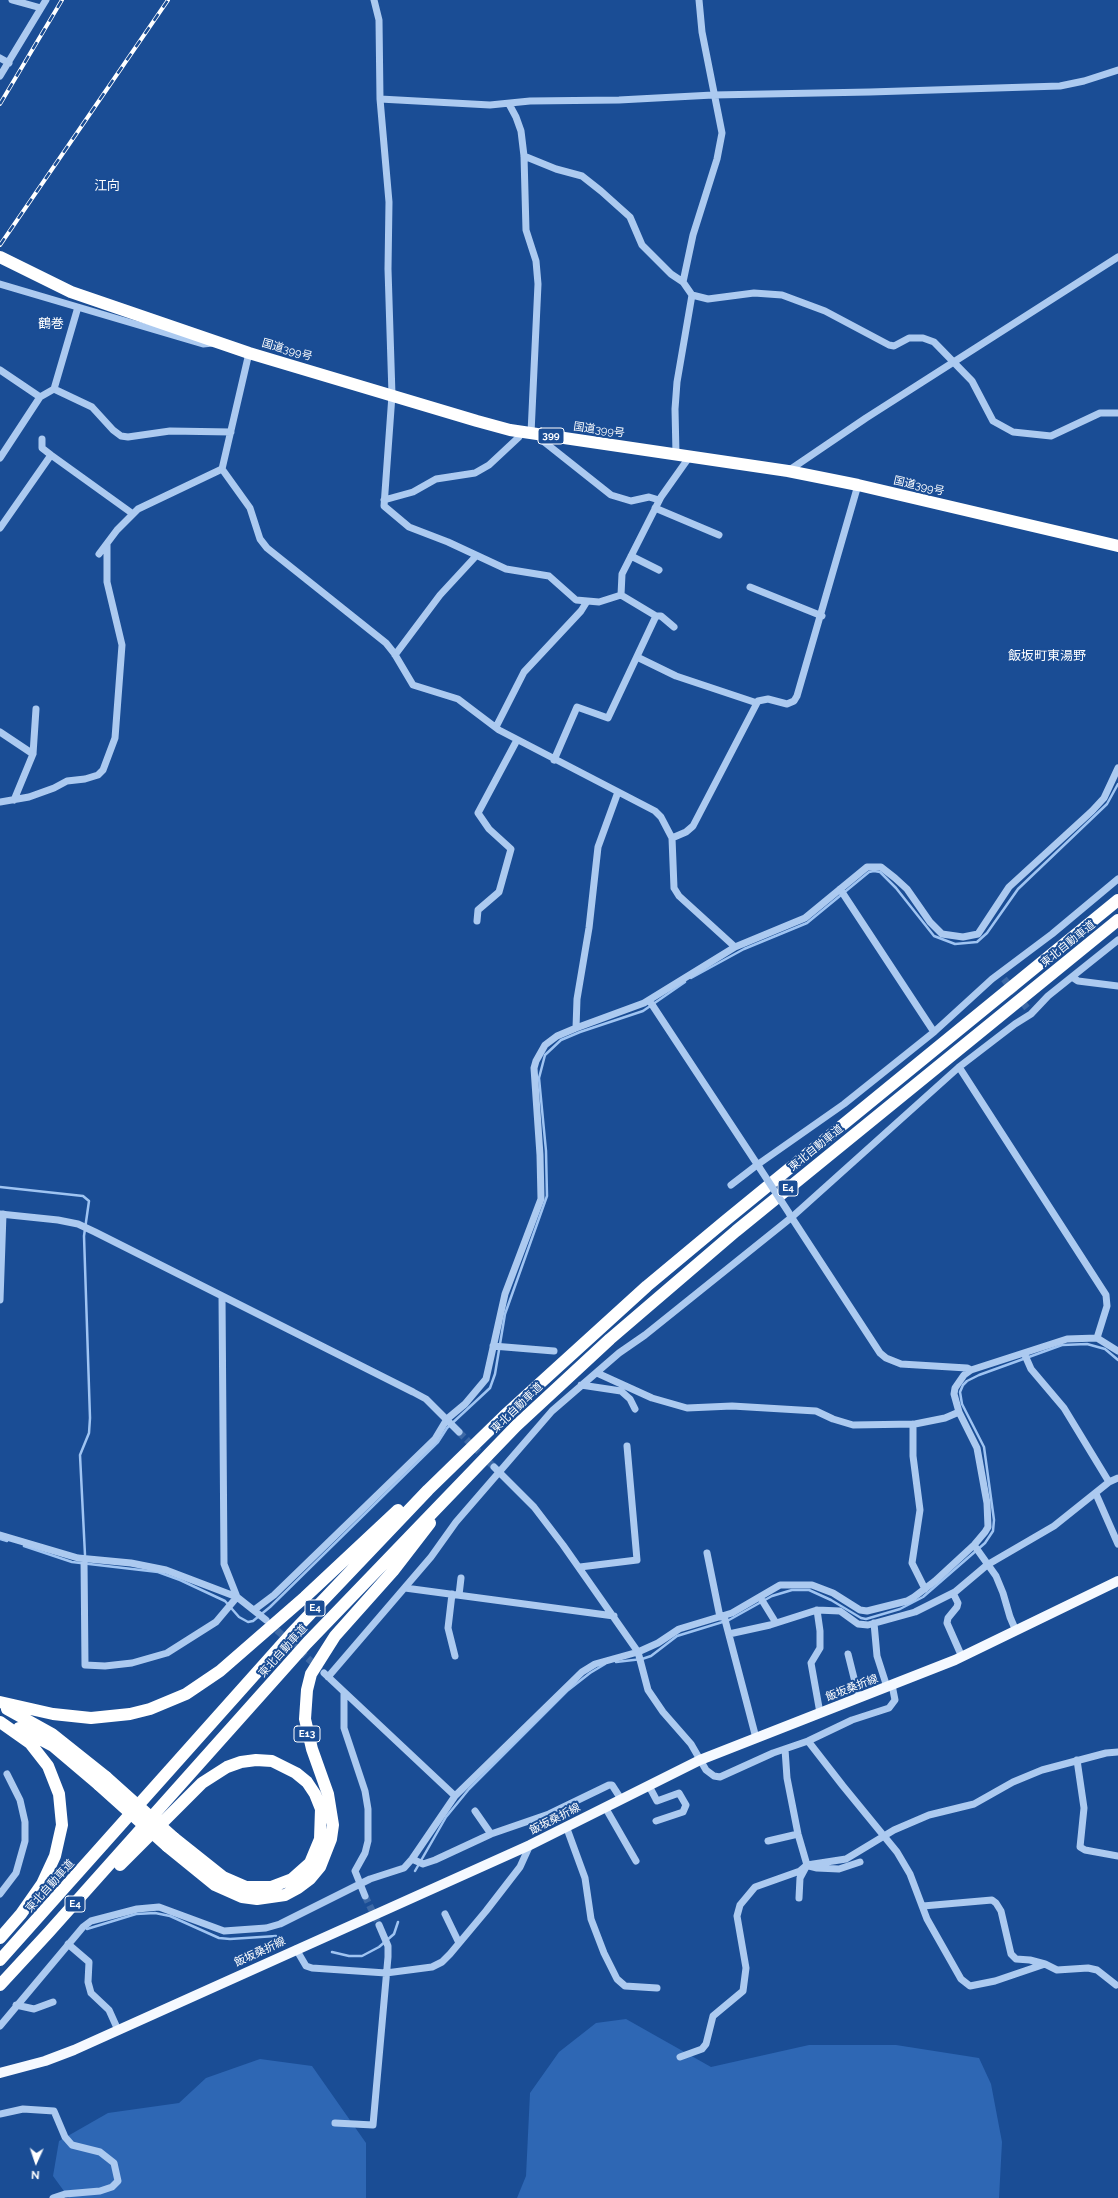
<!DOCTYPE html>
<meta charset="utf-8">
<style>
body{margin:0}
#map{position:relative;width:1118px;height:2198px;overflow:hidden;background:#1a4d95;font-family:Raleway,sans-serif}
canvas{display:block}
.north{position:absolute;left:16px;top:2142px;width:40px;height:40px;-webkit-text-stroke:3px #1a4d95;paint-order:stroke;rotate:183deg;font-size:11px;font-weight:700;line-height:16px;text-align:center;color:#fff}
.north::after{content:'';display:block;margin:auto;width:14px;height:18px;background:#fff;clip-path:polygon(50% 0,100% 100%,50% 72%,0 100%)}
</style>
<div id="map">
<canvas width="1118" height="2198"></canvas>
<div class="north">N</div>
</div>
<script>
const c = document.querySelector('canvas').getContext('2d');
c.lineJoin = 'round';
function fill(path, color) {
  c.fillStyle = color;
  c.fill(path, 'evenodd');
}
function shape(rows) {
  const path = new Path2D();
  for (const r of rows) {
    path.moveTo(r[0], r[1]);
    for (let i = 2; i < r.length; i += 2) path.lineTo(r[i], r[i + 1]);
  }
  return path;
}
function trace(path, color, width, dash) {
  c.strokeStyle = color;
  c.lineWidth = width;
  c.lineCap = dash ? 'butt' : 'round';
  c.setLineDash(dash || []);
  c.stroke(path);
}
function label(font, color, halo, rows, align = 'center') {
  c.font = font + ' Raleway,"Noto Sans JP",sans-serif';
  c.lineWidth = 4;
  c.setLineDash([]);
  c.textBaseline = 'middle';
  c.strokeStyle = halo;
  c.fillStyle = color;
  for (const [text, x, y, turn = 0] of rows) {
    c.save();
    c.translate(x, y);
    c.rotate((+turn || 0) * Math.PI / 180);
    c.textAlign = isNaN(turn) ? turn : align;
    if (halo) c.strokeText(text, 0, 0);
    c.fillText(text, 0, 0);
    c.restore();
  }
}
fill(shape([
 [626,2019,711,2067,809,2045,896,2045,979,2058,991,2084,1002,2142,999,2198,517,2198,526,2176,530,2093,559,2052,596,2023],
 [260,2059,312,2066,366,2143,366,2198,69,2198,53,2176,59,2141,108,2113,179,2103,206,2078]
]), '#2e67b4');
trace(shape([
 [691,978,744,949,807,923,869,872,874,871,880,872,896,888,934,936,955,944,977,942,987,933,1018,889,1107,804,1118,784],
 [0,1187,83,1196,89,1201,84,1236,90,1418,89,1433,80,1455,85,1555],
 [0,1539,7,1541],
 [24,1546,72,1562,158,1572,180,1580,225,1601,239,1617,248,1622,253,1621,270,1607,438,1442,447,1428,490,1388,495,1374,505,1314,547,1196,546,1151,539,1078,545,1055,561,1040,580,1032,643,1011,685,982],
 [616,1662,642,1659,651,1656,677,1636,729,1620,772,1596,792,1590,809,1590,831,1600,861,1618,866,1619,900,1609,923,1597,985,1543,993,1531,994,1520,984,1447,962,1404,960,1392,963,1385,967,1381,979,1375,1062,1345,1087,1344,1105,1349,1118,1360],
 [415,1871,446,1817,469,1789,567,1691,590,1673,605,1664],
 [87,1929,136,1914,155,1913,170,1916,219,1938,230,1939,276,1936],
 [332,1952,349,1956,362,1956,379,1947,394,1934,398,1922]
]), '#9fc4f2', 2.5);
trace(shape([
 [1004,979,1027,1008],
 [459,1432,494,1467],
 [269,1623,324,1673],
 [365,1896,379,1925]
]), '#3c68a5', 7, [7, 3.5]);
trace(shape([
 [12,0,41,8],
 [374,0,379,20,380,99,389,202,388,269,392,395,384,506,409,527,448,542,506,569,549,576,576,600,599,602,621,595],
 [0,58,9,63],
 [0,76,46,0],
 [380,99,490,105,530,101,619,100,713,95,870,92,1060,86,1084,81,1118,70],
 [509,104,516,117,521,131,524,156,526,230,536,261,538,284,531,433],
 [524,156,556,169,582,176,601,191,630,217,642,245,671,274,683,282,692,295,708,299,754,293,782,295,825,311,889,345,894,346,909,338,923,338,934,342,972,381,993,421,1013,432,1051,436,1100,413,1118,413],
 [683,282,693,235,717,159,722,133,702,32,699,0],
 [0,284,203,344,213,343],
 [0,370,40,397],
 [54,389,92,407,113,430,121,436,128,437,170,431,231,432],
 [540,434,543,441,611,495,631,501,649,497,659,500],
 [42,439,42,448,51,455,133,514],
 [676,454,675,409,677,382,692,295],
 [0,458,40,397,54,389,78,307],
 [222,469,250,508,260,539,267,548,386,643,394,653,413,685,458,699,499,730,655,811,661,817,672,838,674,888,679,896,735,947],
 [788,471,866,418,1118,257],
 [384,500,413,492,436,479,475,473,489,465,519,437,521,431],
 [655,508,719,535],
 [0,528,51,455],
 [99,554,117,530,138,509,222,469,249,353],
 [631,556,659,570],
 [750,587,822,616],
 [656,616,661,616,674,627],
 [395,655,440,595,476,556],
 [637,657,676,676,757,703],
 [496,727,524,672,581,611,586,603],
 [0,732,33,754],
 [554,760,577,707,608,718,656,616,621,595,622,574,661,497,690,456],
 [14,800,33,754,36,709],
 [0,802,29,797,54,788,67,781,85,779,98,775,103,770,115,738,122,645,107,582,107,544],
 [672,838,686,832,693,826,758,701,768,699,787,704,794,701,797,696,858,485],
 [840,889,934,1032],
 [477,921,478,910,499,892,511,849,489,829,478,813,517,740],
 [1072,977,1078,981,1118,986],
 [649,1000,759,1167],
 [576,1028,577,999,589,928,598,847,618,792],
 [959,1067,1106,1295,1107,1306,1097,1338],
 [731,1185,757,1165,844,1104,934,1032,992,979,1052,934,1118,879],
 [0,1214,58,1220,78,1224,95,1232,413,1392,426,1399,459,1432],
 [790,1215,880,1353,886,1358,901,1364,967,1368,971,1370],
 [222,1296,224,1564,237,1597,266,1620],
 [0,1300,3,1214],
 [493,1346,554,1351],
 [1024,1353,1031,1369,1064,1408,1109,1482],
 [597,1373,652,1398,687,1408,732,1406,816,1411,833,1419,853,1425,915,1424,945,1418,959,1412],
 [581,1385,621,1391,630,1399,635,1409],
 [913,1424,913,1456,920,1510,912,1563,925,1589],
 [494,1467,534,1507,563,1545,638,1652,648,1690,663,1712,691,1744,706,1770,714,1776,720,1777,773,1753,808,1741,852,1720,889,1708,895,1700,892,1685],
 [1096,1494,1118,1544],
 [0,1535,78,1558,131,1563,166,1570,237,1597,216,1622,167,1653,132,1663,105,1666,85,1665,84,1559],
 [974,1545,996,1576,1003,1593,1010,1617,1016,1631],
 [707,1553,720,1617],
 [580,1567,637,1560,627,1446],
 [405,1588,614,1616],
 [953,1593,958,1603,957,1607,948,1618,947,1623,962,1657],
 [452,1594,448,1628,455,1656],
 [459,1595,461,1578],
 [760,1597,776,1623],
 [254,1610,274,1595,435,1439,447,1419,465,1404,486,1379,505,1294,541,1199,540,1155,534,1068,536,1061,545,1045,557,1036,576,1028,644,1003,735,947,805,918,867,867,881,867,895,878,907,889,930,922,942,934,963,937,978,934,1009,887,1092,811,1104,798,1118,768],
 [817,1610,820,1631,820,1648,811,1663,820,1713],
 [724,1616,756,1738],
 [874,1623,877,1656,887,1687],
 [729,1634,770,1625,817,1610,840,1611,858,1624,868,1625,915,1612,955,1592,987,1565,1054,1526,1109,1482,1118,1478],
 [848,1654,859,1698],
 [324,1673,455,1796],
 [328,1677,431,1557,456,1522,552,1411,619,1353,645,1335,792,1217,959,1067,1015,1024,1031,1014,1048,996,1118,940],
 [344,1692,344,1728,365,1791,368,1809,368,1841,365,1853,355,1871,365,1896],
 [808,1741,843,1786,897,1852,910,1874,927,1919,961,1979,970,1986,995,1981,1045,1964,1057,1970,1088,1968,1097,1970,1116,1985],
 [785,1749,787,1778,798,1834,807,1865,800,1878,799,1898],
 [1077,1760,1084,1808,1080,1847,1085,1850,1118,1856],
 [649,1786,657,1801,679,1793,686,1805,683,1812,656,1821],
 [605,1807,636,1861],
 [475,1811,491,1834],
 [566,1826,585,1878,591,1919,604,1953,617,1979,625,1986,657,1988],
 [768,1841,798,1834],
 [412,1859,423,1864,435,1860,491,1834,549,1814,609,1785,612,1785,621,1799],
 [809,1866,817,1868,839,1869,860,1862],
 [0,1894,16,1873,25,1841,25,1822,20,1800,7,1774],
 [923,1906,992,1900,996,1903,1001,1911,1011,1954,1016,1959,1030,1960,1045,1964],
 [445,1914,459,1943],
 [68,1944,89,1962,88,1982,91,1993,109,2010,118,2030],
 [296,1949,306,1966,312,1968,386,1973,432,1967,442,1962,450,1954,486,1911,520,1867,530,1845],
 [16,2005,34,2009,53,2002],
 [0,2026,83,1927,91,1921,137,1909,159,1907,224,1931,266,1928,280,1924,370,1879,404,1868,412,1859,455,1796,582,1672,595,1664,638,1652,658,1643,679,1629,732,1613,780,1585,812,1585,833,1593,860,1610,867,1611,907,1601,914,1597,935,1581,974,1545,985,1532,988,1527,987,1503,977,1448,959,1412,954,1394,955,1388,964,1375,971,1370,1067,1339,1097,1338,1118,1351],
 [680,2057,702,2049,706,2044,713,2016,743,1991,746,1968,737,1916,740,1905,755,1887,800,1871,807,1865,846,1859,894,1830,929,1815,974,1804,1013,1782,1042,1770,1106,1753,1118,1752],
 [0,2114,23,2109,54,2111,65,2137,72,2145,100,2152,114,2163,118,2181,112,2187,100,2191,65,2194,53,2198],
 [335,2123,373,2125,388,1957,388,1946,379,1925]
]), '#accaf0', 7);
trace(shape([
 [0,2073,45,2061,74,2050,530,1845,700,1760,955,1660,1118,1581]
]), '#f5f9ff', 10);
trace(shape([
 [0,257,71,292,249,353,477,421,510,430,788,471,858,485,1118,546],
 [0,1702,53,1714,91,1718,130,1714,150,1709,186,1694,220,1671,305,1597,398,1510],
 [7,1709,52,1734,106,1777],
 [0,1722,30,1743,48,1766,59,1794,62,1825,55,1856,42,1884,21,1914,0,1938],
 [19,1728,53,1746,99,1785],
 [167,1846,215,1885,242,1897,257,1899,285,1895,298,1888,310,1879,320,1867,331,1839,333,1825,328,1794,312,1749,305,1719,307,1690,311,1674,335,1636,393,1571,430,1523],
 [120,1865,202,1783,227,1767,241,1762,256,1760,272,1761,296,1773,307,1782,315,1794,321,1809,320,1839,310,1863,292,1879,271,1887,246,1887,223,1877,174,1838],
 [0,1960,291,1634,428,1490,504,1416,647,1286,725,1221,1118,900],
 [0,1985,49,1932,307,1643,516,1426,610,1339,736,1231,1118,920]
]), '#fff', 12);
const rail = shape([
 [0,104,62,0],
 [0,245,168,0]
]);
trace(rail, '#fff', 4);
trace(rail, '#1a4d95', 2.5, [8]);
trace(shape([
 [759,1167,789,1213]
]), '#accaf0', 7);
trace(shape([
 [106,1777,174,1838],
 [99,1785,167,1846]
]), '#fff', 12);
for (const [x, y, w] of [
 [551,436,26],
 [788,1188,20],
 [315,1608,20],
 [307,1734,26],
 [75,1904,20]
]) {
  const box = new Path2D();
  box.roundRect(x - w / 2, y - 8, w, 16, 3);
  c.fillStyle = '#1a4d95';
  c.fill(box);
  trace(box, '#fff', 1);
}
label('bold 10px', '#fff', null, [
 ["399",551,436],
 ["E4",788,1188],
 ["E4",315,1608],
 ["E13",307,1734],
 ["E4",75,1904]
]);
label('11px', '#fff', '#1a4d95', [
 ["国道399号",287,350,16],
 ["国道399号",599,430,8],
 ["国道399号",919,486,13],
 ["東北自動車道",1068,944,-39],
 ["東北自動車道",816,1148,-39],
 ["東北自動車道",517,1408,-44],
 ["東北自動車道",283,1651,-48],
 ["飯坂桑折線",852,1688,-21],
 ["飯坂桑折線",555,1819,-27],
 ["東北自動車道",50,1886,-48],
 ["飯坂桑折線",260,1952,-25]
]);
label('13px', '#fff', '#1a4d95', [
 ["江向",107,186],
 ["鶴巻",51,324],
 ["飯坂町東湯野",1047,656]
]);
</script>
